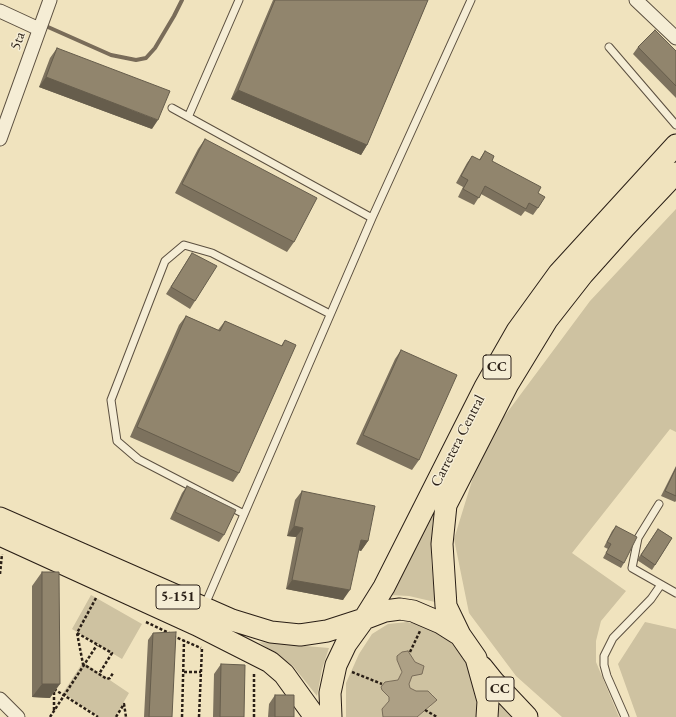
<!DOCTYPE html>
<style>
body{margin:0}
canvas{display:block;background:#f0e3be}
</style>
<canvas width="676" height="717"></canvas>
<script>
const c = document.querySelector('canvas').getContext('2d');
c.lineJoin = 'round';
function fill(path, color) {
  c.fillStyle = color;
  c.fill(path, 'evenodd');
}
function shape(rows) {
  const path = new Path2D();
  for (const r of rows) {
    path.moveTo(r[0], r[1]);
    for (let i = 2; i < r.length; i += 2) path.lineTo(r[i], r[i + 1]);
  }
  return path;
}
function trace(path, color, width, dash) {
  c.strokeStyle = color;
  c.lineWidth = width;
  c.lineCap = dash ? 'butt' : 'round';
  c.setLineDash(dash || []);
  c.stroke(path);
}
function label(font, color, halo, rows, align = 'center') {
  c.font = font + ' "EB Garamond",serif';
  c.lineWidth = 3;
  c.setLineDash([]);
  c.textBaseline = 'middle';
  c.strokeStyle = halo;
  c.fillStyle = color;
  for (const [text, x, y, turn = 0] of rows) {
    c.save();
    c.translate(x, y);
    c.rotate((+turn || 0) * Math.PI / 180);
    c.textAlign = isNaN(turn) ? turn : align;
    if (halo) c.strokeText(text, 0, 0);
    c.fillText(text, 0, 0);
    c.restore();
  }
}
fill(shape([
 [676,209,676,432,670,429,572,553,626,591,601,621,596,641,596,662,619,717,562,717,516,676,469,613,454,539,483,445,590,301],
 [437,499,432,525,431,560,435,602,409,596,389,595],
 [91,595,142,624,122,659,72,629],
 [407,622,429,627,449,640,470,668,477,705,477,717,417,717,430,707,435,699,432,694,416,692,410,688,409,684,412,675,422,673,413,659,399,654,397,660,401,666,401,675,398,680,385,682,382,690,389,697,389,701,383,708,383,717,346,717,346,683,359,654,372,634,388,624],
 [645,622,676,629,676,717,637,717,618,664],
 [259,642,329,648,322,669,317,696,293,666],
 [83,662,129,693,115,717,99,717,63,693],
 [494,697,515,717,494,717]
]), '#cec2a1');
const water = shape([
 [408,651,415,662,424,666,422,674,412,676,409,684,410,688,416,691,428,691,437,700,417,717,383,717,382,709,389,701,389,697,382,690,381,687,385,682,398,680,402,672,397,660,397,656,402,652,408,651]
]);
fill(water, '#ada085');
trace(water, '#796c59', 1);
trace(shape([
 [48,27,111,55,136,60,146,58,155,48,174,16,182,0]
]), '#796c59', 4);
const lane = shape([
 [609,47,676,125],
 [172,108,372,218,204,607],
 [189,115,239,0],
 [372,218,471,0],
 [659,504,638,538,632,568,676,593],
 [244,514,138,459,117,441,111,400,165,261,184,245,212,253,330,314],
 [625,717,607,676,604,665,604,656,613,638,651,599,660,586]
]);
const street = shape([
 [636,0,676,38],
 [0,11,39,29],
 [0,139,50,0],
 [0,699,18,717]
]);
const primary = shape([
 [0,518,232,620,271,632,300,635,327,631,364,619,384,587,485,387,517,331,559,273,676,145],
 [0,535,197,625,270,662,284,674,315,717],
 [460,635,446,606,442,544,446,505,508,384,547,320,583,274,625,227,676,173],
 [482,667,494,682,527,717],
 [331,717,330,693,336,665,346,644,364,619,385,611,400,609,413,611,441,623,460,635,476,658,488,701,487,717]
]);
trace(lane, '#5c5040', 9);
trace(street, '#5c5040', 15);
trace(primary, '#2a1f16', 23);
trace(shape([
 [0,574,2,554],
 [96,598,77,633,83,664,107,679,110,678,113,673],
 [146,622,169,633],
 [77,633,112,653,99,674],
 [173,636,201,648],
 [410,652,420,631],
 [184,672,201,672],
 [352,672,382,684],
 [54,689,98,717],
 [54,710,54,691],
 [425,710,437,717],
 [50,717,97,645],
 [116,717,124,704,126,717],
 [182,717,184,641],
 [199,717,202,648],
 [254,717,254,674]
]), '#2a1f16', 2.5, [3, 2]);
trace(lane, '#f5edd5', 7);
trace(street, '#f5edd5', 13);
trace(primary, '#f0e3be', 21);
fill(shape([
 [273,0,428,0,367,145,361,155,231,99],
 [638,47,676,51,676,98,633,54],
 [57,48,152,129,39,87,50,58],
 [205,139,294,242,287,252,175,193,198,149],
 [485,151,492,161,538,193,538,208,533,215,525,211,521,216,481,194,474,205,458,197,463,187,456,183,467,163,472,156,479,160],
 [192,253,195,301,190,309,166,294],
 [186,316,218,330,225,321,281,346,285,340,239,473,233,482,130,437,179,325],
 [401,350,419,460,412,470,356,444,395,359],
 [676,466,676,501,675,502,661,496],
 [187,486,224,535,219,542,170,519,182,493],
 [302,491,368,541,361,551,359,550,343,600,286,589,296,537,287,536,295,500],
 [616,526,624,563,621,568,603,558,608,549,604,547,612,531],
 [658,529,672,538,652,570,637,560],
 [42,572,50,698,32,697,32,586],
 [153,633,172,717,144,717,148,640],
 [221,664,244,717,213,717,214,674],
 [275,695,294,717,268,717,269,704]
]), '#7d725e');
fill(shape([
 [46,77,158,120,152,129,39,87],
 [238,90,367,145,361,155,231,99],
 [294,526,303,528,296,537,287,536],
 [361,540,368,541,361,551,355,549],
 [292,580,350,590,343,600,286,589],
 [42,684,60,684,50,698,32,697]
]), '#665d4c');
const building = shape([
 [275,0,428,0,367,145,238,90,275,0],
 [655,30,676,51,676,86,638,47,655,30],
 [57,48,170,91,158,120,46,77,57,48],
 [205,139,317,198,294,242,182,184,205,139],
 [485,151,494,156,492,161,541,187,538,193,545,197,538,208,529,203,526,209,485,186,479,198,463,189,468,180,461,176,472,156,480,160,485,151],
 [192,253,217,266,195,301,171,287,192,253],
 [186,316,220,331,225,321,282,346,285,340,296,345,239,473,137,427,186,316],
 [401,350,457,375,419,460,363,435,401,350],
 [676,468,676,496,665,491,676,468],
 [187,486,236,510,224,535,175,512,187,486],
 [302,491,375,506,368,541,361,540,350,590,292,580,303,528,294,526,302,491],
 [616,526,637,537,624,563,606,553,611,544,607,542,616,526],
 [658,529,672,538,655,565,641,555,658,529],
 [42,572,59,572,60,684,42,684,42,572],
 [176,632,172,717,149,717,153,633,176,632],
 [221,664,245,665,244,717,220,717,221,664],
 [275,695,294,695,294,717,275,717,275,695]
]);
fill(building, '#91856d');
trace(building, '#665d4c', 1);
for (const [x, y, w] of [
 [497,367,28],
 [178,597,44],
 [500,689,28]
]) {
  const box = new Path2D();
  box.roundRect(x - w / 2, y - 12, w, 24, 3);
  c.fillStyle = '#f5edd5';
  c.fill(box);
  trace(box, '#2a1f16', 1);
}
label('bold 14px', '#2a1f16', null, [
 ["CC",497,367],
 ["5-151",178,597],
 ["CC",500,689]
]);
label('15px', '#2a1f16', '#f5edd5', [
 ["5ta",18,41,-70],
 ["Carretera Central",458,441,-63]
]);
</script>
